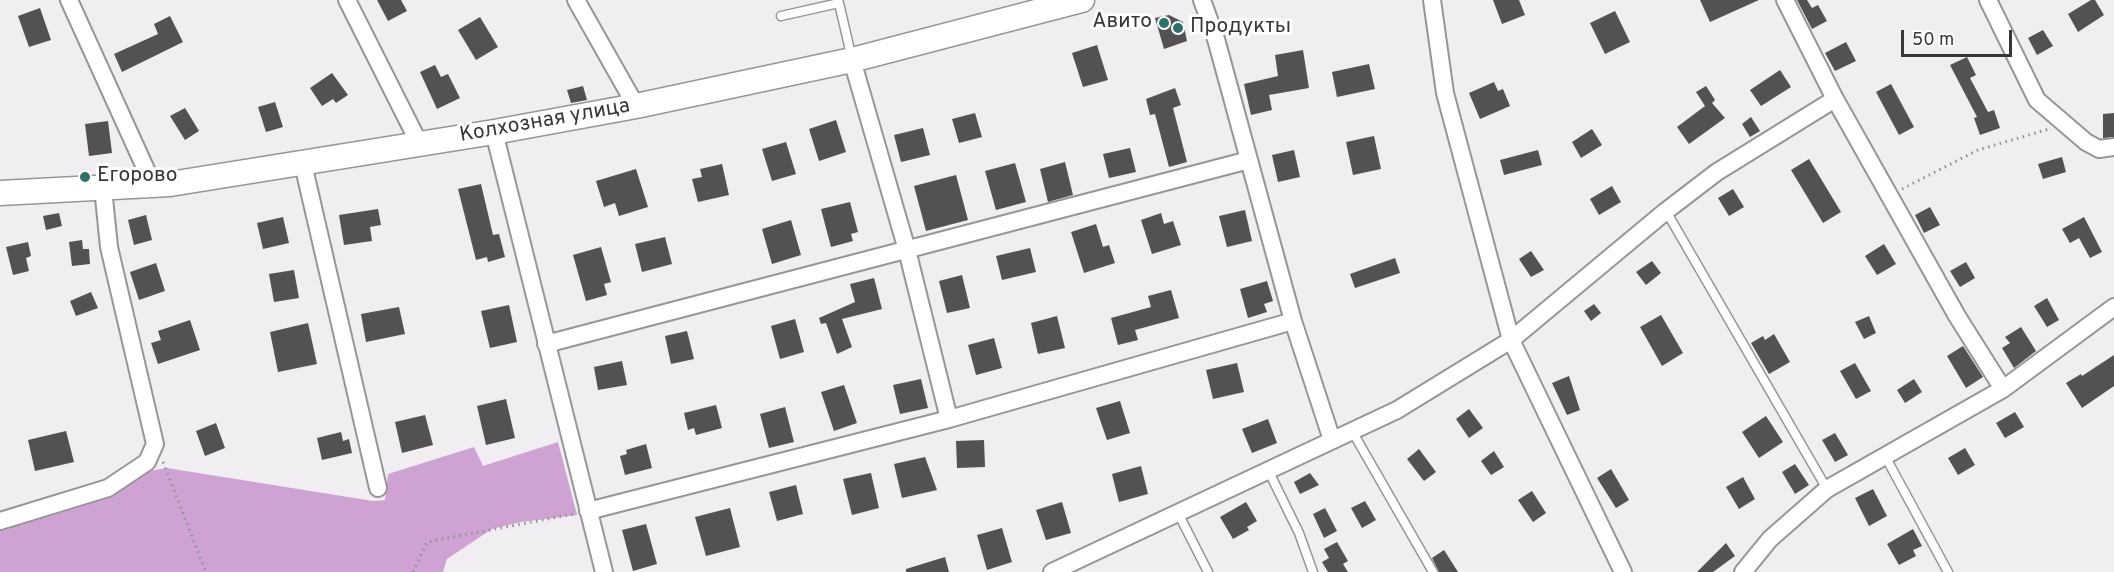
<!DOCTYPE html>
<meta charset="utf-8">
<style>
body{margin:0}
#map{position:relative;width:2114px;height:572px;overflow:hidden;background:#f1eef1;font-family:Overpass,sans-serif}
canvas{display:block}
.scale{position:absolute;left:1901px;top:30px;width:111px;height:27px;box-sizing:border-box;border:3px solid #383738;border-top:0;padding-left:8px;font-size:18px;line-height:21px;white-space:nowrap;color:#383738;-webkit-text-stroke:4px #fff;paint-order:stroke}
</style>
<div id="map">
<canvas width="2114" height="572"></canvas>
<div class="scale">50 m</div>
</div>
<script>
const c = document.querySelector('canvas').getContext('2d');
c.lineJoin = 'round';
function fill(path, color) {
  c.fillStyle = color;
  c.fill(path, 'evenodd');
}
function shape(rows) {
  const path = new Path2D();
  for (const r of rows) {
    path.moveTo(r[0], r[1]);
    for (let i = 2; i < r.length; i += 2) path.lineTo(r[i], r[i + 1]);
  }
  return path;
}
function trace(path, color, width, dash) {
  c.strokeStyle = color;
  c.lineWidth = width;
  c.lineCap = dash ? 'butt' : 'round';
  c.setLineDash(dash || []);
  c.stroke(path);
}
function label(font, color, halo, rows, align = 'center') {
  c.font = font + ' Overpass,sans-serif';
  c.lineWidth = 6;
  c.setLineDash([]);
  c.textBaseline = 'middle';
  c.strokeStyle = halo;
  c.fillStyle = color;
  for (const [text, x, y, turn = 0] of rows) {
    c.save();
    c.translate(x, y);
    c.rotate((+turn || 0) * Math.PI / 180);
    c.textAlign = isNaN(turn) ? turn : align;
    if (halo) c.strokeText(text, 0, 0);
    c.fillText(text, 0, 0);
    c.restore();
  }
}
fill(shape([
 [558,442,577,515,521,522,492,529,447,559,443,572,0,572,0,529,113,492,149,471,167,468,373,501,385,500,388,474,474,447,483,466]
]), '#cea3d4');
fill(shape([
 [377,0,401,0,407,11,388,21],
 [1493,0,1519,0,1525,15,1502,24],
 [1700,0,1759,0,1710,22],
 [1797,0,1807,0,1812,8,1818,5,1827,21,1812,29],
 [2091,0,2095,0,2104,15,2078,32,2068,14],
 [40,8,51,40,29,47,18,16],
 [1615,11,1630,42,1605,54,1590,23],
 [1169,15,1183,22,1187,41,1164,49,1155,18],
 [170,16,183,42,122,72,114,54,158,34,154,24],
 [480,17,498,47,476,60,458,30],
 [2043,30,2053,46,2037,55,2028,38],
 [1846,42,1856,61,1835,71,1825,53],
 [1097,45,1108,80,1083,87,1072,53],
 [1303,50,1309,88,1269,95,1272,110,1251,115,1244,84,1278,76,1275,55],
 [1967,57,1976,75,1970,78,1988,112,1994,110,2000,128,1980,135,1974,118,1977,117,1950,65],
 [1369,64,1375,89,1337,97,1332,72],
 [435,65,441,77,448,74,460,98,437,109,420,72],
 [1780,70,1791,87,1761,106,1750,90],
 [332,73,348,95,336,103,333,99,322,106,310,88],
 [1494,82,1498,91,1503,89,1510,106,1480,119,1469,93],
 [1891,84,1914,127,1899,135,1876,92],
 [583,86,587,100,571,103,567,90],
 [1706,86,1715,100,1712,103,1725,118,1689,144,1677,127,1705,106,1696,92],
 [1175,88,1181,105,1173,108,1187,162,1169,167,1155,114,1150,115,1146,99],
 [275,102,283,127,266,132,258,107],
 [185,108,199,131,185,140,170,116],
 [975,113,982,137,959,143,952,119],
 [2114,113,2114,137,2103,138,2103,114],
 [1751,117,1760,131,1750,137,1742,124],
 [836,120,846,152,819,161,809,129],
 [108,121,112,153,89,156,85,124],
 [923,128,930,155,901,162,894,135],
 [1592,129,1602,145,1581,158,1572,142],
 [1374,136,1381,169,1353,175,1346,142],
 [786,142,796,174,772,181,762,149],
 [1130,148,1136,172,1109,178,1103,154],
 [1294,150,1300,177,1278,182,1272,155],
 [1538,150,1542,165,1504,175,1500,160],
 [2062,157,2066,172,2043,179,2038,164],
 [1809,159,1841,212,1823,223,1791,170],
 [1065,162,1073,195,1048,202,1040,169],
 [1015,163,1026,202,996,210,985,171],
 [722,164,729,195,698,202,692,179,702,177,700,169],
 [636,169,648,207,619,216,615,203,604,207,596,181],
 [956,175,968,220,926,231,914,186],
 [481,184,493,235,499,234,505,257,488,262,487,257,476,260,458,189],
 [1612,186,1621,202,1599,215,1590,199],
 [1733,189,1744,207,1729,216,1718,198],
 [850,202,858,232,851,234,853,241,831,247,821,209],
 [1930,207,1940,225,1924,233,1915,215],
 [378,209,381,225,370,227,372,241,344,245,339,215],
 [1245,210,1252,241,1227,247,1219,216],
 [59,213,62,226,46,230,43,216],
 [1161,213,1164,224,1173,221,1181,245,1152,254,1141,220],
 [146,215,152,240,134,245,128,220],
 [283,217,289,243,263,249,257,223],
 [2084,217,2102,252,2090,258,2079,238,2070,243,2062,229],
 [791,220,801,255,772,264,762,229],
 [1096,224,1103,247,1109,245,1115,263,1084,273,1071,232],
 [665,237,672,264,642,272,635,244],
 [82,240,83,249,89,249,90,264,72,266,69,242],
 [28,242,31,256,26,258,29,271,13,275,6,247],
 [1884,244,1896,264,1877,275,1865,256],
 [601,247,611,282,604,284,607,295,586,301,573,255],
 [1030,248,1036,272,1002,280,996,256],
 [1531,251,1544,270,1531,277,1519,259],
 [1395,258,1400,273,1355,288,1350,274],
 [1652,261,1661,273,1646,285,1636,272],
 [1966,262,1975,278,1960,287,1950,271],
 [156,263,165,291,139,300,130,272],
 [294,270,299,298,274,302,269,274],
 [962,275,970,308,947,313,939,281],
 [874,278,882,309,842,319,852,347,837,354,826,323,821,324,819,318,855,302,850,284],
 [1267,281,1273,301,1264,304,1267,312,1248,318,1240,289],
 [1171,290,1179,318,1135,330,1138,340,1118,345,1111,318,1151,307,1148,296],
 [91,292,98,308,76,316,70,301],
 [2047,298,2059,320,2047,327,2034,306],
 [1594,304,1601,313,1591,321,1584,311],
 [509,305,517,342,490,348,481,311],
 [399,307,405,334,366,342,361,314],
 [1661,315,1683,353,1662,366,1640,327],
 [1057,316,1065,348,1038,354,1031,323],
 [1869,316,1876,333,1864,339,1855,322],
 [795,319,804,352,780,359,771,326],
 [190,320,200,350,158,364,151,343,161,340,158,331],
 [308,323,317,364,278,372,270,332],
 [2021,327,2036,351,2014,368,2002,348,2010,343,2005,337],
 [687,331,694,359,671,364,665,336],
 [1774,334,1790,362,1769,374,1751,343,1763,336,1765,340],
 [994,338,1002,368,976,375,968,345],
 [1963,346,1983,377,1966,388,1947,356],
 [2114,355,2114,386,2082,408,2066,383,2081,374,2082,376],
 [622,361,627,385,598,390,594,367],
 [1237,363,1244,392,1213,399,1206,370],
 [1855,363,1871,391,1856,399,1840,371],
 [1569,376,1580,410,1567,415,1552,383],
 [921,379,928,408,900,414,893,385],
 [1914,379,1922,392,1905,403,1897,390],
 [844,385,857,423,834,431,821,392],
 [506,399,515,438,486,445,477,406],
 [1120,401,1130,433,1107,440,1096,408],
 [716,405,722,428,696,435,694,428,688,430,684,413],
 [785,407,794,442,769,448,760,414],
 [1469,409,1483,428,1469,438,1456,419],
 [2015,412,2024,427,2005,438,1996,423],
 [425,415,433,445,402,453,395,422],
 [1766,416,1783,442,1759,458,1742,432],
 [1268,419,1277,443,1252,453,1242,429],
 [216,423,225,448,205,456,196,431],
 [66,431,74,462,35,471,28,440],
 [341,432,343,441,349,439,352,453,322,460,317,438],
 [1835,433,1848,455,1835,462,1822,440],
 [984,440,985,467,957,468,956,441],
 [646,444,652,468,625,475,620,456,627,454,626,450],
 [1965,448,1975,465,1958,475,1948,458],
 [1419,449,1436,472,1424,481,1407,459],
 [1494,451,1504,467,1491,475,1481,461],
 [925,457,937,490,902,498,894,464],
 [1795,464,1809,485,1795,494,1782,472],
 [1141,466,1148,494,1119,502,1112,474],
 [1611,469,1629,500,1616,508,1597,478],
 [871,473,879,508,852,515,843,479],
 [1310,473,1319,485,1300,494,1294,482],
 [1743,477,1755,499,1739,509,1726,487],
 [796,485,803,514,777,521,769,492],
 [1873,489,1887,516,1869,526,1855,498],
 [1532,491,1546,513,1533,522,1518,500],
 [1365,501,1376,520,1362,528,1351,508],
 [1062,502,1071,533,1046,540,1036,510],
 [1246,502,1257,521,1247,527,1249,530,1233,539,1220,517],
 [730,508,740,547,706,556,695,517],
 [1325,508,1337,531,1324,538,1313,514],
 [646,524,657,564,633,571,622,530],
 [1002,528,1012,562,987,570,977,535],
 [1913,529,1922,546,1913,550,1916,556,1899,565,1887,544],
 [1337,542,1348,561,1343,564,1348,572,1328,572,1322,562,1329,558,1324,549],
 [1726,543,1735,556,1713,572,1697,572],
 [1444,550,1458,572,1439,572,1432,558],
 [945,557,949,572,906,572,906,569]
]), '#535153');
const service = shape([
 [781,16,839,3,852,59],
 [1666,211,1827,489],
 [1352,431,1433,572],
 [1885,456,1948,572],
 [1268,470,1299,533,1313,572],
 [1178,513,1208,572]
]);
const minor = shape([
 [69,0,153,185],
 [347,0,420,145],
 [576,0,636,106],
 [1202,0,1216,39,1293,321,1332,440],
 [1432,0,1445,93,1511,340,1623,572],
 [1988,0,2037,100,2086,142,2099,149,2114,147],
 [852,60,907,250,949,419],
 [494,132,604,572],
 [303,164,378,488],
 [546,344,1249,160],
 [2003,389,2114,307],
 [588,511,949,419,1293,321],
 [0,521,108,488,147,462,155,444,109,247,103,188],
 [1052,572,1397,410,1511,340,1666,211,1717,172,1835,99],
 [1743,572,1770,539,1827,489,2003,389,1957,316,1889,195,1835,99,1785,0]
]);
const secondary = shape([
 [0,193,170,184,494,132,636,106,852,60,1082,0]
]);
trace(service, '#989598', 11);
trace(minor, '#989598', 20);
trace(secondary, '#989598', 27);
trace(shape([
 [1902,189,1978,150,2049,129],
 [163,462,206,572],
 [413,572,427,542,574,514]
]), '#929092', 3, [1.5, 4.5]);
trace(service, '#fff', 8);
trace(minor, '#fff', 16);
trace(secondary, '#fff', 24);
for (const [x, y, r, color] of [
 [1164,23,6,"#2a7168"],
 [1178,28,6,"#2a7168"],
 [85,177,6,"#2a7168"]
]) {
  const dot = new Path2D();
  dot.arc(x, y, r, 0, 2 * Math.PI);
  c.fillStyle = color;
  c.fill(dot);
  trace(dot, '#fff', 2);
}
label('21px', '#383738', '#fff', [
 ["Авито",1152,23,"right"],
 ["Продукты",1190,28],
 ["Егорово",97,177]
], 'left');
label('21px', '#383738', '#fff', [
 ["Колхозная улица",545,122,-10]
]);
</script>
